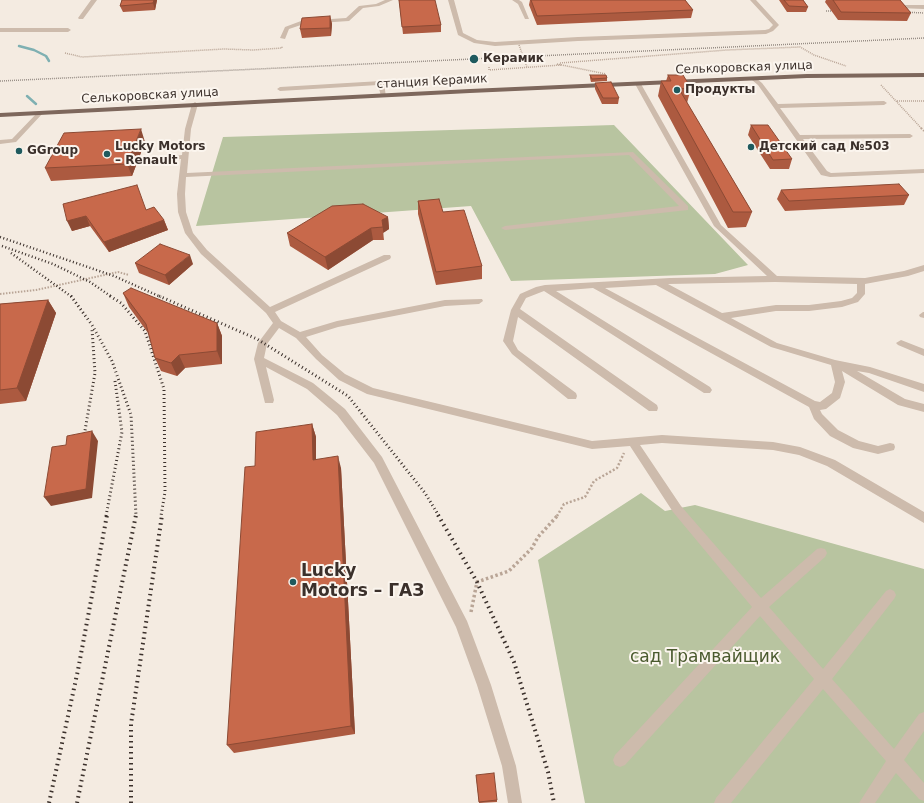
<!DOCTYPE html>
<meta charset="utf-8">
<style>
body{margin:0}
canvas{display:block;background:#f4ebe1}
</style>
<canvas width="924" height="803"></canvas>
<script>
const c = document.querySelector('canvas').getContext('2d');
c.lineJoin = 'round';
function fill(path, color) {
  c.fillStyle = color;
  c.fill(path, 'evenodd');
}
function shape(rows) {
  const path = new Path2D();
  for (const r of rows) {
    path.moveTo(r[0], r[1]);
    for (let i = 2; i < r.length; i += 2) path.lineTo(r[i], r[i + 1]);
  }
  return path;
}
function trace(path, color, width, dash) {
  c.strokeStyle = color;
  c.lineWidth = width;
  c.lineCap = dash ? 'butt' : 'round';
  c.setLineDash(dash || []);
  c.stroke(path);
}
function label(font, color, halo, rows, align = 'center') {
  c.font = font + ' "DejaVu Sans",sans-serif';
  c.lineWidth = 4;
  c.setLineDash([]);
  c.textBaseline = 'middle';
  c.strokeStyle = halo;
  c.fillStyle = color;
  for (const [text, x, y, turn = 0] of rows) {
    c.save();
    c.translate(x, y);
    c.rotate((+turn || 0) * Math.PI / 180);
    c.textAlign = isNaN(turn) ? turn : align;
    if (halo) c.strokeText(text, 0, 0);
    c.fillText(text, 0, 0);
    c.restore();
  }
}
fill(shape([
 [614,125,748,265,715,274,511,281,471,206,196,226,223,137],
 [641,493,665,511,695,505,924,569,924,803,585,803,538,560]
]), '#b8c4a0');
trace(shape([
 [19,46,34,50,46,56,49,61],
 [27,96,36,104]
]), '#7fb0b2', 2.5);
trace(shape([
 [65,53,82,57,224,49,253,50,282,48,282,46],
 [560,63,727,50,800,47,814,55,846,66],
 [557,64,606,74],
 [489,67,489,70,561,65],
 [881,85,922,129],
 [897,101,924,101]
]), '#b9a596', 1.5, [1, 1]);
trace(shape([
 [921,128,924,131],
 [0,294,36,290,118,272,129,275]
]), '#b9a596', 2, [1.5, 1.5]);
trace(shape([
 [557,516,564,504,585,497,594,481,617,468,624,453]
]), '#b9a596', 2.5, [2, 2]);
trace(shape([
 [471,612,477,582,509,571,532,548,538,537,558,515]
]), '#b9a596', 3.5, [2.5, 2.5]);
fill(shape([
 [91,0,97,0,83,19,79,19,78,18,91,0],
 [385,0,393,0,379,6,363,8,349,21,304,24,289,29,285,39,280,38,285,27,301,21,346,18,359,6,376,4,385,0],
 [448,0,454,0,463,33,477,40,495,42,578,37,765,30,769,29,773,25,750,0,756,0,779,25,773,31,766,34,578,41,495,46,474,43,458,35,448,0],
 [512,0,519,0,522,2,529,19,525,19,518,4,512,0],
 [900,5,924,5,924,9,898,8,897,7,900,5],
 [0,28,68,28,71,30,68,32,0,32,0,28],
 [752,78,756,78,762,83,778,104,884,101,887,103,884,105,780,108,800,135,910,134,913,136,910,138,803,139,827,171,831,173,924,169,924,173,830,177,821,175,758,85,752,80,752,78],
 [381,81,384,83,386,97,381,96,378,85,280,91,277,89,280,87,381,81],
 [638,82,641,84,721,225,777,276,865,278,904,271,924,265,924,271,908,276,865,284,865,294,858,302,842,307,809,311,776,311,731,318,777,343,835,360,870,367,924,384,924,392,869,373,857,371,905,399,924,404,924,412,898,405,842,371,845,382,840,398,826,409,820,410,822,414,838,430,859,441,878,446,890,443,894,444,895,447,894,450,878,454,853,448,830,436,814,419,809,407,593,288,556,291,710,387,712,390,710,393,704,393,544,291,526,298,520,309,657,405,658,408,657,411,649,411,518,317,513,341,518,350,576,393,577,396,576,399,568,399,512,354,503,341,511,310,520,294,536,287,545,285,670,278,767,276,714,226,635,84,638,82],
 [775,282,857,284,857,293,852,298,841,301,809,305,776,305,722,313,668,284,775,282],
 [656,285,771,347,831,365,835,382,832,393,820,402,815,401,605,288,656,285],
 [195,102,198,104,191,129,187,173,633,152,688,206,688,210,505,230,501,228,505,226,679,206,629,155,186,177,185,194,186,212,193,233,207,250,270,307,384,255,390,255,391,257,390,259,275,312,281,321,300,332,337,321,445,300,482,299,483,301,479,304,445,306,338,327,306,337,322,355,345,374,373,388,592,441,662,435,773,442,800,447,835,460,924,512,924,523,827,466,799,455,773,450,662,443,640,445,681,506,761,598,817,549,821,548,825,549,827,553,825,557,769,607,823,669,886,591,890,589,894,591,896,595,894,599,832,679,894,749,919,714,924,712,924,731,904,760,924,783,924,801,919,799,896,773,875,803,859,803,886,761,823,689,731,803,714,803,716,798,814,679,760,616,625,765,620,767,615,765,613,760,615,755,752,607,673,512,630,446,592,449,367,394,339,380,316,359,296,338,279,328,267,344,264,358,313,383,345,409,382,457,467,621,491,685,516,766,522,803,508,803,502,766,477,685,456,627,374,463,337,415,307,389,266,367,274,400,273,403,265,403,254,359,258,343,273,323,266,313,201,254,185,233,178,212,177,194,181,159,153,162,149,160,153,158,182,155,185,129,192,104,195,102],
 [38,112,43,113,16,142,0,144,0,140,12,139,38,112],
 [923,312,924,312,924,318,920,317,919,315,923,312],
 [901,340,924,349,924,356,898,345,896,343,901,340]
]), '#cdbbac');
fill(shape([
 [924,73,924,77,807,78,470,93,0,117,0,113,470,89,807,74,924,73]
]), '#7d675c');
trace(shape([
 [826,11,842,11],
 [900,12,924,13],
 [0,81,924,38]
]), '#3b302b', 1.5, [0.5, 1.5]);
trace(shape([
 [0,237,114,276,161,297],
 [2,246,53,264,90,282,112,297],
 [11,253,72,297]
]), '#3b302b', 2.5, [1, 2.5]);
trace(shape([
 [71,296,92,325,112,361,131,415,136,516],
 [110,296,121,303,145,331,164,389,165,492,161,516],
 [159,296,257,339,348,396,425,493,439,516],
 [83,442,95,373,92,329],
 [106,516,122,432,115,381]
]), '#3b302b', 3, [1, 3]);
trace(shape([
 [438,515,477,582,514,662,548,772,554,803],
 [49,803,78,670,107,515],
 [77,803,136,515],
 [131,803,131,724,162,515]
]), '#3b302b', 4, [1.5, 4]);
trace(shape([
 [519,45,527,67]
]), '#b9a596', 1.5, [1, 1]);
fill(shape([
 [122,0,157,0,155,10,123,12,120,6],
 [399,0,441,25,441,32,403,34],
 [530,0,685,0,693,10,691,18,537,25,529,5],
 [779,0,803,0,808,7,806,12,787,12],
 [826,0,900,0,911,13,907,21,838,20,825,2],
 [330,16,332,24,331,36,302,38,300,29],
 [590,75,607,78,607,81,591,82,590,78],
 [668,75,691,88,687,103,752,212,746,227,728,228,658,96,661,81,666,81],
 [595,83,619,98,618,104,602,104,595,89],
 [751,125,792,159,789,169,770,169,748,135],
 [145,142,132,176,51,181,45,168],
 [781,190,909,195,904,205,785,211,777,199],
 [418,201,443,212,482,266,482,279,436,285,418,214],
 [63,204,146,210,164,220,168,230,109,252,90,226,72,231],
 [388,217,389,229,383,233,384,240,373,240,328,270,290,246,287,233],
 [135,263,193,264,169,285,139,273],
 [123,293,217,323,222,336,222,364,185,368,177,376,161,371,155,358,148,333,129,307],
 [48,300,56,313,26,401,0,404,0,304],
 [312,424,316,437,316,459,341,468,355,734,234,753,227,745,255,466],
 [476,775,497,800,497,802,479,803]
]), '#ac5a40');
fill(shape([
 [154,0,157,0,155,10,153,3],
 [330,16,332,24,331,36,330,28],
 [141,129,145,142,132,176,127,164],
 [86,216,90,226,72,231,67,221],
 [388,217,389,229,383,233,384,240,382,220],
 [164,220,168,230,109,252,104,242],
 [371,228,373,240,328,270,325,257],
 [190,255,193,264,169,285,165,275],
 [48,300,56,313,26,401,17,388],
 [217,323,222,336,222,364,217,351],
 [179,355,185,368,177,376,171,363],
 [312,424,316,437,316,472,313,460],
 [92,431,98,441,92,498,51,506,44,497],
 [338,456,341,468,355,734,351,726]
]), '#8c4a34');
const building = shape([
 [122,0,154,0,153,3,120,6,122,0],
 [399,0,435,0,441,25,402,27,399,0],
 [531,0,685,0,693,10,537,16,531,0],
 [784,0,803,0,808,7,789,6,784,0],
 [833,0,900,0,911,13,841,12,833,0],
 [330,16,330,28,300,29,302,18,330,16],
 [590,75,606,75,607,78,592,79,590,75],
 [668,75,683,75,691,88,679,89,752,212,733,212,661,81,671,81,668,75],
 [611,82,619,98,603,98,595,83,611,82],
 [751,125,768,125,792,159,773,160,751,125],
 [141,129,127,164,45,168,64,133,141,129],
 [899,184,909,195,789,201,781,190,899,184],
 [137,185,146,210,154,207,164,220,104,242,86,216,67,221,63,204,137,185],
 [439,199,443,212,464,210,482,266,436,272,418,201,439,199],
 [363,204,388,217,382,220,383,227,371,228,325,257,287,233,332,206,363,204],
 [160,244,190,255,165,275,135,263,160,244],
 [131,288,217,323,217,351,179,355,171,363,155,358,146,324,123,293,131,288],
 [48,300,17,388,0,390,0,304,48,300],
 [312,424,313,460,338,456,351,726,227,745,245,467,255,466,256,432,312,424],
 [92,431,86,489,44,497,52,447,66,445,67,436,92,431],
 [494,773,497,800,479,802,476,775,494,773]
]);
fill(building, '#c8694b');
trace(building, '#8c4a34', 1);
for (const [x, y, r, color] of [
 [474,59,5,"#1f5a5e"],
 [677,90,4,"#1f5a5e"],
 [751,147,4,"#1f5a5e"],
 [19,151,4,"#1f5a5e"],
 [107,154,4,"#1f5a5e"],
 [293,582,4,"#1f5a5e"]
]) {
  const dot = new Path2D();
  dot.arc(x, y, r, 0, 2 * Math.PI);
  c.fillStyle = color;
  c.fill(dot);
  trace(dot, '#fbf5ee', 1.5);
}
label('bold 12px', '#3b302b', '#fbf5ee', [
 ["Керамик",483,59],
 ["Продукты",685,90],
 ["Lucky Motors",115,147],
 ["– Renault",115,161],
 ["Детский сад №503",759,147],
 ["GGroup",27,151]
], 'left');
label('12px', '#3b302b', '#fbf5ee', [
 ["Селькоровская улица",744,68,-2],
 ["станция Керамик",432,82,-3],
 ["Селькоровская улица",150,96,-3]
]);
label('bold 17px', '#3b302b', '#fbf5ee', [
 ["Lucky",301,572],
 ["Motors – ГАЗ",301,592]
], 'left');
label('17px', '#4a5a2e', '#fbf5ee', [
 ["сад Трамвайщик",705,658]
]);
</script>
